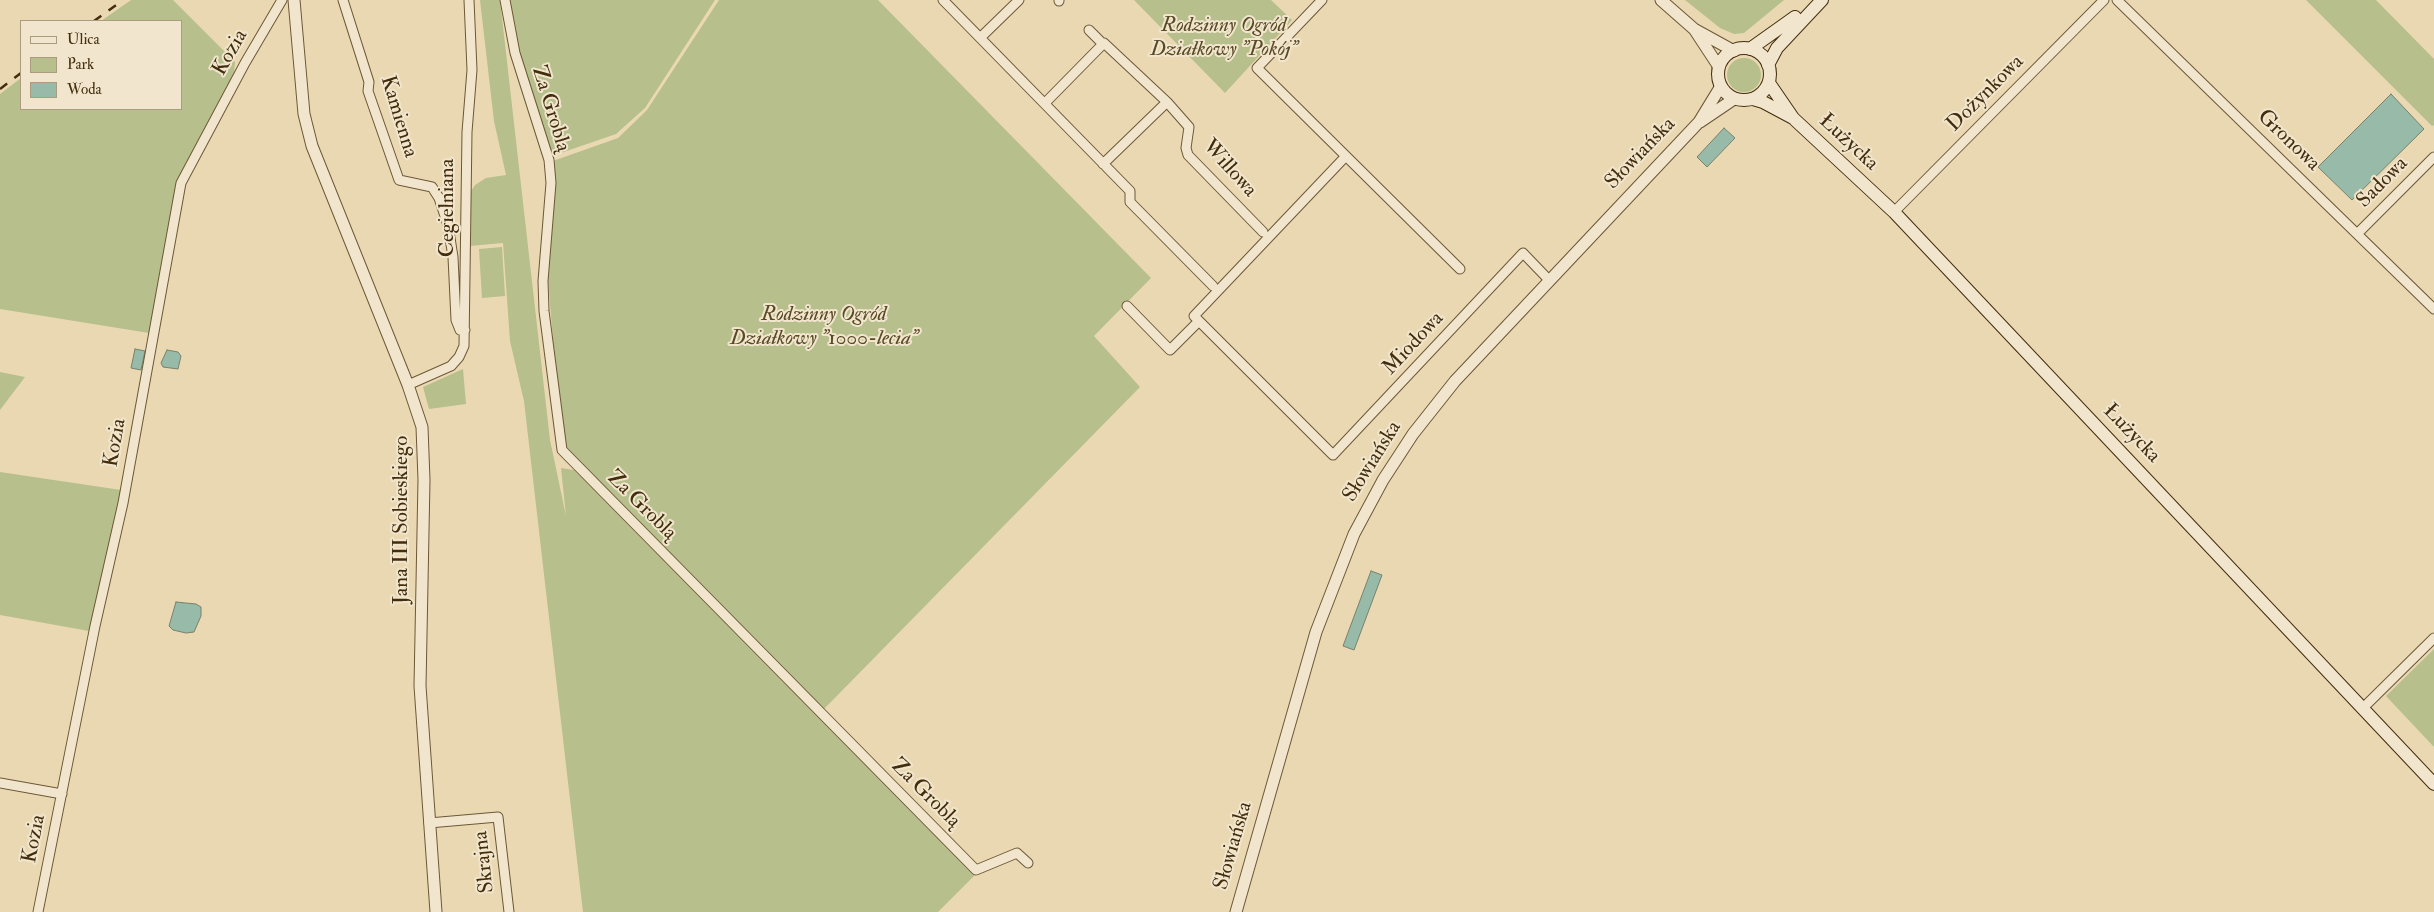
<!DOCTYPE html>
<meta charset="utf-8">
<style>
body{margin:0}
#map{position:relative;width:2434px;height:912px;overflow:hidden;background:#ead8b2;font-family:"IM FELL Double Pica",serif}
canvas{display:block}
.legend{position:absolute;left:20px;top:20px;width:162px;height:90px;box-sizing:border-box;background:#f1e6cd;border:1px solid #ab9c80;margin:0;padding:6px 9px;list-style:none;font-size:15px;color:#422d0d}
.legend li{display:flex;align-items:center;gap:10px;height:25px}
.legend b{width:25px;border:1px solid #ab9c80}
</style>
<div id="map">
<canvas width="2434" height="912"></canvas>
<ul class="legend">
<li><b style="height:6px;background:#f1e6cd"></b>Ulica</li>
<li><b style="height:14px;background:#b7bf8c"></b>Park</li>
<li><b style="height:14px;background:#98baa9"></b>Woda</li>
</ul>
</div>
<script>
const c = document.querySelector('canvas').getContext('2d');
c.lineJoin = 'round';
function fill(path, color) {
  c.fillStyle = color;
  c.fill(path, 'evenodd');
}
function shape(rows) {
  const path = new Path2D();
  for (const r of rows) {
    if (r.length === 3) {
      path.moveTo(r[0] + r[2], r[1]);
      path.arc(r[0], r[1], r[2], 0, 2 * Math.PI);
      continue;
    }
    path.moveTo(r[0], r[1]);
    for (let i = 2; i < r.length; i += 2) path.lineTo(r[i], r[i + 1]);
  }
  return path;
}
function trace(path, color, width, dash) {
  c.strokeStyle = color;
  c.lineWidth = width;
  c.lineCap = dash ? 'butt' : 'round';
  c.setLineDash(dash || []);
  c.stroke(path);
}
function label(font, color, halo, rows, align = 'center') {
  c.font = font + ' "IM FELL Double Pica",serif';
  c.lineWidth = 4;
  c.setLineDash([]);
  c.textBaseline = 'middle';
  c.strokeStyle = halo;
  c.fillStyle = color;
  for (const [text, x, y, turn = 0] of rows) {
    c.save();
    c.translate(x, y);
    c.rotate((+turn || 0) * Math.PI / 180);
    c.textAlign = isNaN(turn) ? turn : align;
    if (halo) c.strokeText(text, 0, 0);
    c.fillText(text, 0, 0);
    c.restore();
  }
}
fill(shape([
 [131,0,173,0,235,62,234,74,178,184,149,333,0,309,0,94,21,78,21,109,181,109,181,21,101,21],
 [480,0,500,0,550,440,566,516,561,468,574,470,975,875,938,912,583,912,524,401,510,341,503,243,470,246,469,194,475,185,486,178,506,175,494,121],
 [507,0,715,0,645,108,616,134,552,156,517,52],
 [719,0,878,0,1151,278,1094,336,1140,387,824,709,566,448,558,403,548,278,553,161,618,138,647,110],
 [1134,0,1271,0,1292,20,1225,93],
 [1685,0,1784,0,1744,33,1734,34,1720,28],
 [2306,0,2376,0,2434,59,2434,125,2432,126],
 [1744,75,17],
 [502,247,505,296,482,298,479,249],
 [463,369,466,404,429,409,423,387],
 [0,372,25,377,0,410],
 [0,472,121,490,92,629,89,631,0,615],
 [2434,649,2434,747,2386,696]
]), '#b7bf8c');
const water = shape([
 [2391,94,2424,129,2352,200,2318,167,2391,94],
 [1724,128,1735,138,1707,167,1697,157,1724,128],
 [135,349,145,351,141,370,131,368,135,349],
 [167,350,178,352,181,356,178,369,163,367,161,363,167,350],
 [1371,571,1382,575,1354,650,1343,646,1371,571],
 [176,602,196,604,201,607,201,616,194,632,186,633,173,630,169,626,176,602]
]);
fill(water, '#98baa9');
trace(water, '#76826b', 1);
const minor = shape([
 [343,0,369,82,368,91,399,180,432,187,439,198,448,225,453,257,456,320,460,330,465,330],
 [505,0,515,53,549,160,551,183,543,281,544,311,562,450,976,870,1017,853,1028,863],
 [943,0,1130,191,1130,202,1213,286],
 [1059,0,1059,1],
 [1322,0,1257,68,1460,269],
 [2117,0,2434,309],
 [1089,30,1103,44],
 [980,38,1019,0],
 [1167,102,1189,127,1186,148,1188,155,1263,232],
 [1045,103,1104,43,1167,102,1103,164],
 [1346,156,1194,316,1333,455,1523,253,1549,280],
 [1894,212,2104,0],
 [2357,234,2434,157],
 [1127,306,1170,350,1199,321],
 [408,385,451,366,459,357,464,346,467,132,472,70,469,0],
 [2363,708,2434,638],
 [0,783,62,794],
 [429,823,498,817,509,912],
 [38,912,95,626,123,503,181,183,245,63,282,0]
]);
const tertiary = shape([
 [294,0,304,114,312,146,408,385,422,427,424,480,420,686,436,912],
 [1661,0,1694,29,1734,51],
 [1694,29,1719,67],
 [1700,122,1734,99],
 [1236,912,1316,632,1354,534,1383,480,1413,434,1455,381,1699,122,1721,86]
]);
const secondary = shape([
 [1744,74,26],
 [1750,49,1795,17],
 [1768,65,1777,48,1822,0],
 [1769,83,1793,118],
 [1753,99,1763,102,1793,118,1894,212,2434,784]
]);
trace(minor, '#6c5836', 11);
trace(tertiary, '#6c5836', 13);
trace(secondary, '#422d0d', 14);
trace(minor, '#f1e6cd', 9);
trace(tertiary, '#f1e6cd', 11);
trace(secondary, '#f1e6cd', 12);
trace(shape([
 [94,21,123,0],
 [0,89,21,73]
]), '#422d0d', 2.5, [9, 9]);
label('italic 21px', '#594a26', '#f1e6cd', [
 ["Rodzinny Ogród",1224,26],
 ["Działkowy \"Pokój\"",1224,50],
 ["Rodzinny Ogród",824,315],
 ["Działkowy \"1000-lecia\"",824,339]
]);
label('21px', '#422d0d', '#f1e6cd', [
 ["Kozia",231,53,-60],
 ["Dożynkowa",1986,94,-45],
 ["Za Groblą",550,109,73],
 ["Kamienna",398,117,73],
 ["Gronowa",2288,141,44],
 ["Łużycka",1848,143,43],
 ["Słowiańska",1641,154,-46],
 ["Willowa",1229,169,48],
 ["Sadowa",2383,183,-45],
 ["Cegielniana",448,208,-90],
 ["Miodowa",1414,344,-47],
 ["Łużycka",2131,434,46],
 ["Kozia",116,443,-80],
 ["Słowiańska",1373,462,-58],
 ["Za Groblą",641,506,45],
 ["Jana III Sobieskiego",402,520,-90],
 ["Za Groblą",925,794,45],
 ["Kozia",35,839,-79],
 ["Słowiańska",1234,846,-74],
 ["Skrajna",485,862,-96]
]);
</script>
